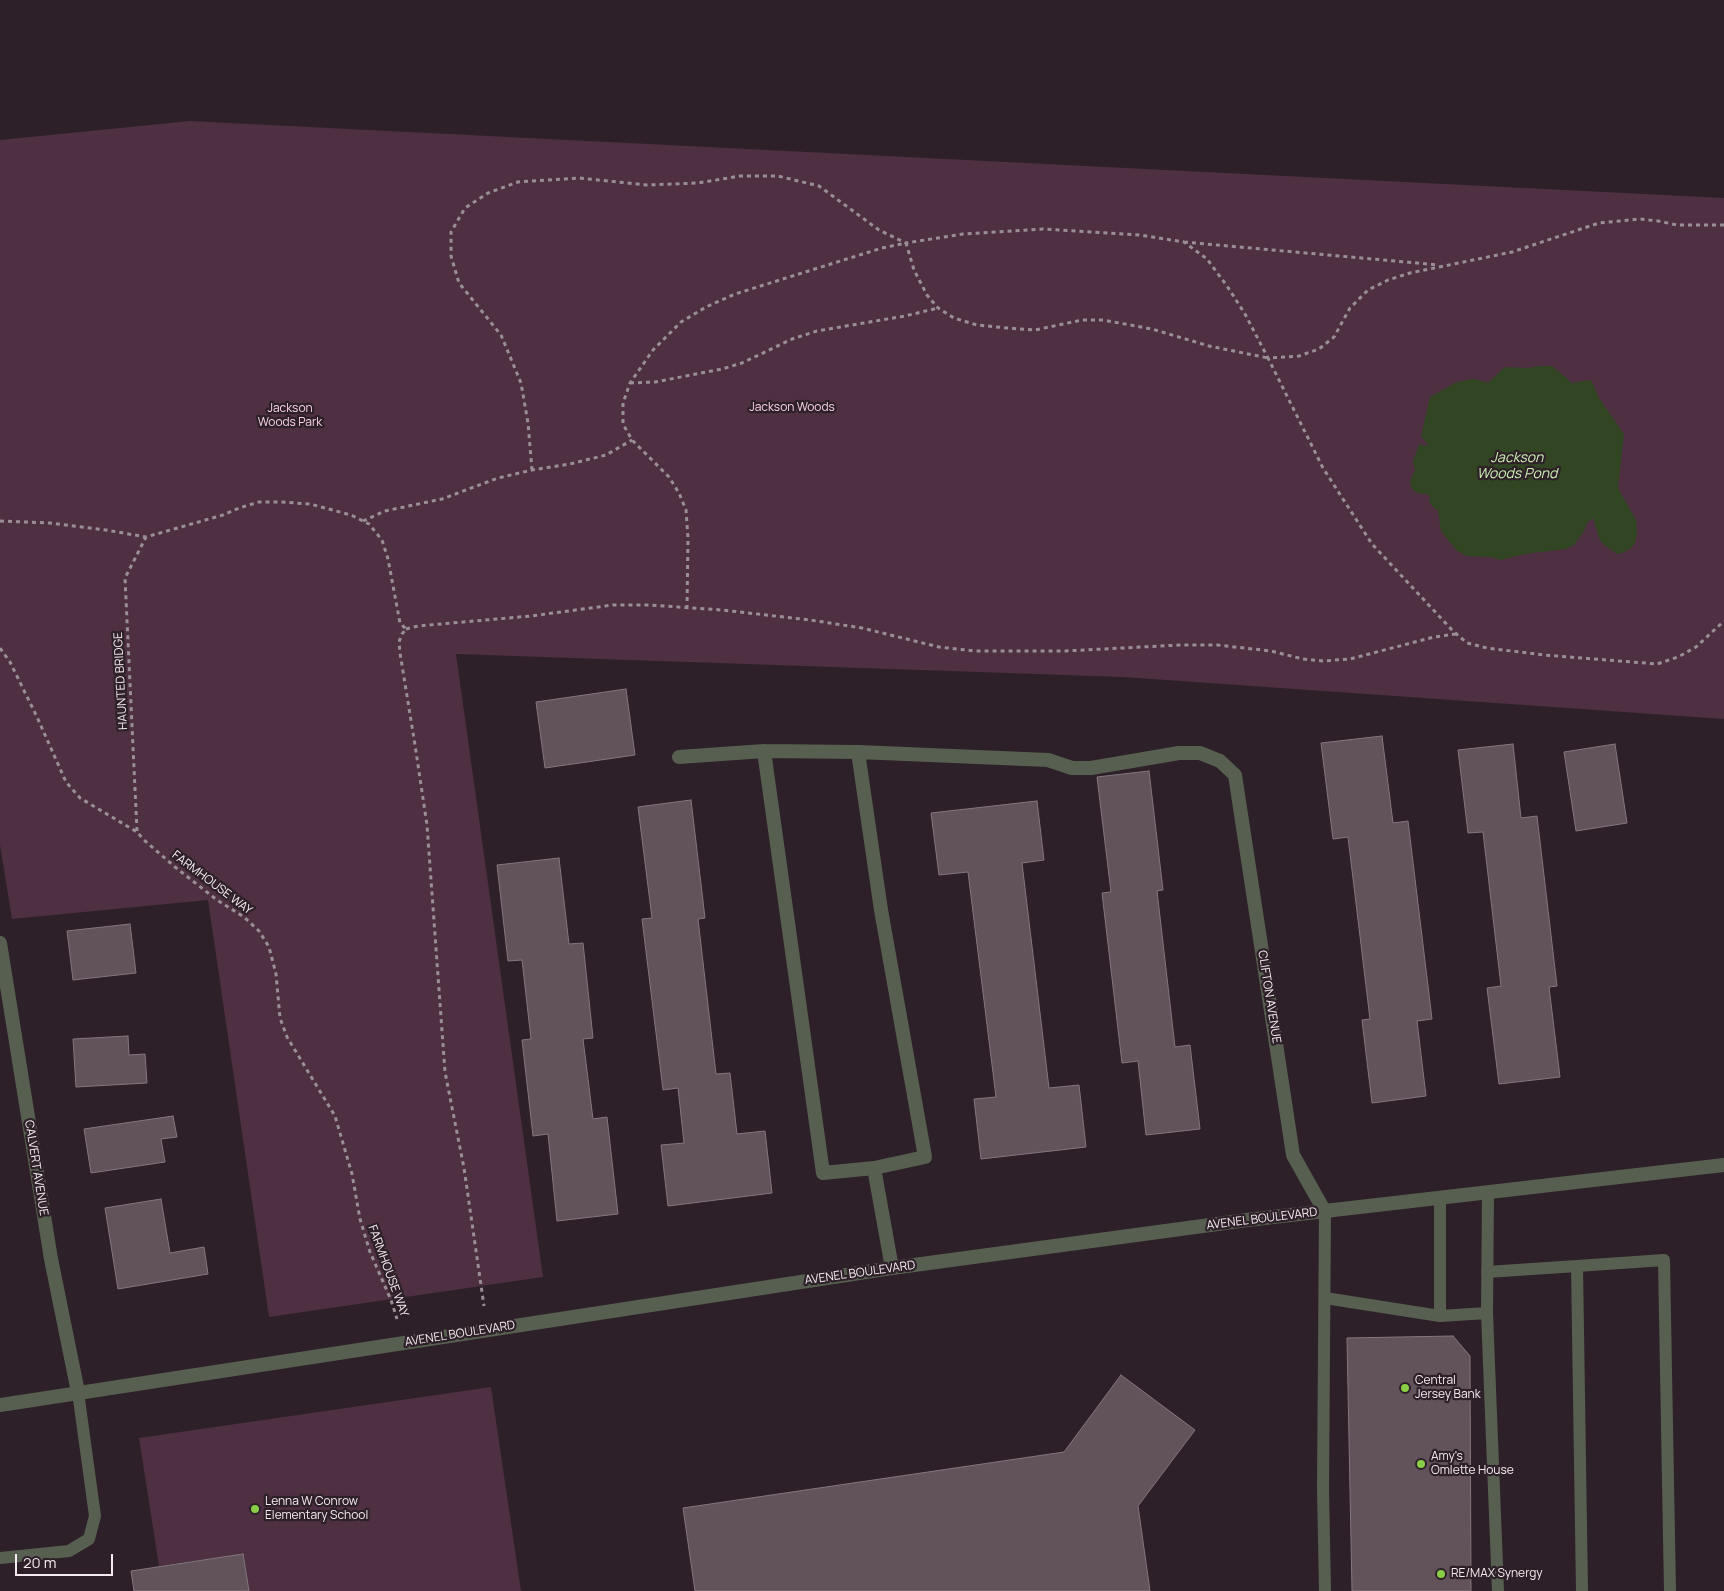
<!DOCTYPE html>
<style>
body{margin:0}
#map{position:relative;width:1724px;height:1591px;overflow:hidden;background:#2d2028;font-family:Manrope,sans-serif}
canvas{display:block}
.scale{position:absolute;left:15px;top:1554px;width:98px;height:22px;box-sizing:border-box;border:2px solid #f4ebf0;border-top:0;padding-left:6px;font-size:15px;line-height:18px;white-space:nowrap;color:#f4ebf0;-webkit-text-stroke:4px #2d2028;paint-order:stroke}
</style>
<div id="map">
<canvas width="1724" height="1591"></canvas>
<div class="scale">20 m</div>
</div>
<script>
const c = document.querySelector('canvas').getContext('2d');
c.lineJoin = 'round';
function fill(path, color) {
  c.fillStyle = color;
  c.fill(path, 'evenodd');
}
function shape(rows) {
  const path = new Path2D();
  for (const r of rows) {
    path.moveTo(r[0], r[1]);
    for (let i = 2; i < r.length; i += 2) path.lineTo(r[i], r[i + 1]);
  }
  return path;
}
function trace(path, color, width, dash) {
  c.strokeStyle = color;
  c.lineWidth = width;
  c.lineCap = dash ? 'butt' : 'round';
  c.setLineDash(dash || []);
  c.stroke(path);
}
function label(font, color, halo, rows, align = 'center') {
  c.font = font + ' Manrope,sans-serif';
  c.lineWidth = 4.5;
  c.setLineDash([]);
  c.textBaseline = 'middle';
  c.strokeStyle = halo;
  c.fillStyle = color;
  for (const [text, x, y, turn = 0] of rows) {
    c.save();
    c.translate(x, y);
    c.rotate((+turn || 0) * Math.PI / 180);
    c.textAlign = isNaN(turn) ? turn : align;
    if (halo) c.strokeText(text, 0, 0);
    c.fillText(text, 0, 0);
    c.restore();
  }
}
fill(shape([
 [190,121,1724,198,1724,719,1123,677,456,654,543,1277,269,1317,208,900,12,919,0,845,0,140],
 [491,1387,521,1591,249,1591,243,1554,159,1566,139,1438]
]), '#4e3042');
fill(shape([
 [1540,366,1552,366,1572,383,1591,380,1599,398,1624,434,1618,488,1636,520,1637,533,1635,543,1630,549,1622,553,1617,554,1604,545,1599,538,1593,518,1587,523,1584,531,1574,545,1566,549,1524,554,1501,560,1490,557,1466,556,1456,550,1441,531,1438,511,1433,507,1429,501,1430,497,1427,494,1420,494,1414,491,1411,487,1410,481,1415,470,1413,461,1420,443,1424,446,1428,445,1421,436,1430,397,1455,383,1466,380,1474,379,1488,383,1505,367,1528,368]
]), '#334624');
const building = shape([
 [626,689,635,755,545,768,536,702,626,689],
 [1382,736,1393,823,1408,821,1432,1019,1417,1021,1426,1096,1372,1103,1362,1020,1370,1019,1348,837,1333,839,1321,743,1382,736],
 [1513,744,1521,818,1537,816,1557,986,1549,987,1560,1077,1499,1084,1487,988,1501,986,1483,832,1468,833,1458,750,1513,744],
 [1615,744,1627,823,1576,831,1564,752,1615,744],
 [1149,771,1163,890,1157,891,1175,1047,1190,1045,1200,1129,1146,1135,1138,1061,1122,1063,1102,893,1111,892,1097,777,1149,771],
 [691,800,705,918,698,919,716,1074,730,1073,737,1134,765,1131,772,1193,668,1206,661,1145,684,1143,678,1088,663,1090,642,919,652,918,638,807,691,800],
 [1037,801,1044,860,1022,863,1049,1088,1079,1085,1086,1147,981,1159,974,1099,996,1097,968,872,939,875,931,813,1037,801],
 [559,858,569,944,583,943,593,1038,583,1039,593,1119,607,1117,618,1214,557,1221,548,1134,533,1136,522,1040,531,1039,522,960,508,961,497,865,559,858],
 [130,924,136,973,73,980,67,931,130,924],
 [128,1036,129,1055,145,1054,147,1083,76,1087,73,1039,128,1036],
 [173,1116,177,1137,161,1139,165,1162,91,1173,84,1129,173,1116],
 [161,1199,170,1253,204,1247,208,1274,118,1289,105,1208,161,1199],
 [1453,1336,1470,1356,1471,1591,1352,1591,1347,1338,1453,1336],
 [1121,1375,1195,1430,1138,1506,1150,1591,695,1591,683,1508,1064,1452,1121,1375],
 [243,1554,249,1591,134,1591,131,1571,243,1554]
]);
fill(building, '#62535b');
trace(building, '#85767f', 1);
trace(shape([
 [1724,225,1677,225,1658,221,1640,219,1599,223,1512,252,1410,273,1388,280,1368,290,1350,308,1334,337,1319,349,1299,356,1268,358,1323,468,1372,544,1452,630,1467,643,1487,648,1544,655,1657,664,1678,657,1696,647,1724,621],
 [1184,242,1439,265],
 [630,383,655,382,722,369,742,363,792,339,817,331,905,316,938,308],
 [532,470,528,423,521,383,501,335,459,283,451,256,451,232,465,208,488,193,518,182,579,178,647,185,698,183,740,176,778,176,819,186,879,230,906,243,963,234,1043,229,1140,235,1184,242,1207,259,1227,286,1245,314,1268,358],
 [0,521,50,523,106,530,146,537,223,515,239,508,259,502,281,502,310,504,351,515,369,524,382,540,388,559,400,623,406,629,402,634,399,642,400,653,415,745,427,825,445,1072,464,1168,484,1306],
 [363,521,385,511,442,499,498,478,532,470,570,464,606,455,632,440],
 [687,609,688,538,686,510,679,493,669,477,632,440,623,424,623,403,630,383,653,350,681,322,706,307,735,294,882,248,906,243,914,270,927,295,938,308,954,318,977,325,1007,328,1035,330,1082,320,1103,320,1152,329,1209,346,1268,358],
 [406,629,418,626,531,616,613,605,649,605,722,610,810,620,862,628,939,647,975,651,1065,651,1180,645,1217,645,1271,651,1303,659,1323,661,1350,659,1434,637,1456,634],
 [0,648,10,662,37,717,66,782,80,798,137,832,144,840,175,867,217,900,244,917,259,931,269,947,276,974,280,1018,287,1037,335,1116,352,1174,360,1219,370,1252,391,1300,397,1319],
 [137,831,125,578,146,537]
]), '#9a8f95', 3, [4, 4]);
trace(shape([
 [1488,1192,1487,1313,1498,1591],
 [1325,1212,1323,1489,1325,1591],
 [1577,1266,1664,1260,1670,1591],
 [1487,1272,1577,1266,1582,1591],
 [1325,1298,1440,1316,1440,1197],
 [1440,1316,1487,1313],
 [0,1558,69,1551,89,1539,95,1516,78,1392]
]), '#576050', 12);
trace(shape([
 [764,751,823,1173,874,1168,925,1157,881,910,858,752],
 [679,757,764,751,858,752,1048,760,1072,768,1091,768,1179,753,1200,753,1220,761,1235,775,1293,1155,1325,1212],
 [0,943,51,1259,78,1392],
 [874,1168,892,1268]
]), '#576050', 14);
trace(shape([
 [0,1405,892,1268,1247,1220,1724,1165]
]), '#576050', 14);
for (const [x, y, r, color] of [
 [1405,1388,5,"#8ace47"],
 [1421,1464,5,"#8ace47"],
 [255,1509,5,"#8ace47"],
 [1441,1574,5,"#8ace47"]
]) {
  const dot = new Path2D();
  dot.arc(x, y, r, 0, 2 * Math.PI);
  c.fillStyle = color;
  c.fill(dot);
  trace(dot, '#2d2028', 2);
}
label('12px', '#f9d1e8', '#2d2028', [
 ["Jackson Woods",792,408],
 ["Jackson",290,409],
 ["Woods Park",290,423]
]);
label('12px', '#f4ebf0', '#2d2028', [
 ["HAUNTED BRIDGE",121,681,-93],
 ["FARMHOUSE WAY",212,883,37],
 ["CLIFTON AVENUE",1269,997,81],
 ["CALVERT AVENUE",36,1168,81],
 ["AVENEL BOULEVARD",1262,1219,-7],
 ["FARMHOUSE WAY",388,1271,70],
 ["AVENEL BOULEVARD",860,1273,-8],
 ["AVENEL BOULEVARD",460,1334,-9]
]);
label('12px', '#f4ebf0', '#2d2028', [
 ["Central",1415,1381],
 ["Jersey Bank",1415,1395],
 ["Amy's",1431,1457],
 ["Omlette House",1431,1471],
 ["Lenna W Conrow",265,1502],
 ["Elementary School",265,1516],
 ["RE/MAX Synergy",1451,1574]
], 'left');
label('italic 14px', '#ccefb2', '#2d2028', [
 ["Jackson",1517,458],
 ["Woods Pond",1517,474]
]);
</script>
